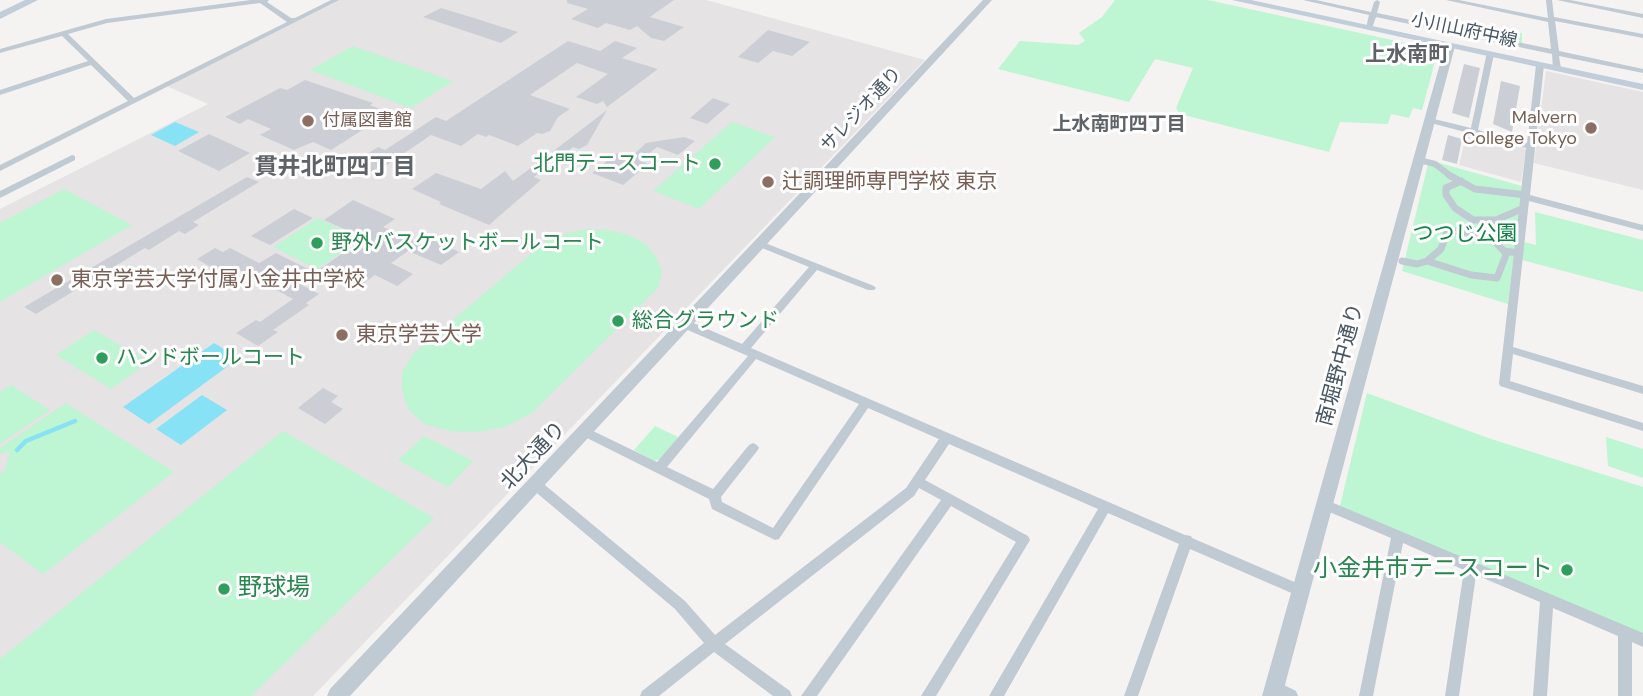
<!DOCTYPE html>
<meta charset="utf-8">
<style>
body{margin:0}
canvas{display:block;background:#f5f2f2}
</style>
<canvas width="1643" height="696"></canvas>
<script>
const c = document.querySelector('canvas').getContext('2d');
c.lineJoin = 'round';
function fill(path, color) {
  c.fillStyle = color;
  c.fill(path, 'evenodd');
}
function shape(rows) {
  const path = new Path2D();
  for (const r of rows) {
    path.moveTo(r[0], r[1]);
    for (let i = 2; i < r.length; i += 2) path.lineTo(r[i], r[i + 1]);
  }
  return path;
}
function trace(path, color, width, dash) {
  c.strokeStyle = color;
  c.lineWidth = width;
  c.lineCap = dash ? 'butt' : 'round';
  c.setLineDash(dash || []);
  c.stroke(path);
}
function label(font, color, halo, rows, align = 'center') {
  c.font = font + ' "DM Sans","Noto Sans JP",sans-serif';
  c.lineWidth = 6;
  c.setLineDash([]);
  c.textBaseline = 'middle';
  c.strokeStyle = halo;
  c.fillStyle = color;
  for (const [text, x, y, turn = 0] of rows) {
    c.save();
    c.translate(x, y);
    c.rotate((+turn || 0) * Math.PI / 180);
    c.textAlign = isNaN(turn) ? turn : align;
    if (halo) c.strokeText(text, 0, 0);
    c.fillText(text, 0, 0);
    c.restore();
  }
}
fill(shape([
 [336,0,706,0,925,60,313,696,0,696,0,209,208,104,164,85],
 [1546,71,1643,92,1643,190,1534,163],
 [1467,132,1522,147,1526,150,1521,182,1459,165]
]), '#e6e3e4');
fill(shape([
 [1115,0,1208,0,1429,48,1437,54,1422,110,1413,108,1409,118,1391,114,1388,124,1340,122,1329,152,1180,114,1176,108,1193,68,1155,59,1129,102,998,69,1020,41,1078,45,1085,41,1079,33,1102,17],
 [1465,21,1522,33,1522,43,1464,31],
 [353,46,453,81,411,108,310,70],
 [732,122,775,137,699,209,653,191],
 [1429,160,1522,186,1508,304,1402,271],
 [64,189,132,225,0,302,0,223],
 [1535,212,1643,240,1643,292,1522,260,1524,242,1536,245],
 [318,218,361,239,317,269,273,247],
 [588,229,609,230,629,235,646,244,657,258,662,272,658,288,532,413,505,427,478,432,450,431,424,424,408,409,402,390,402,372,413,354,546,241,567,233],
 [94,330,149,362,111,389,56,355],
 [11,385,50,410,0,444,0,392],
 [1367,393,1488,438,1643,487,1643,635,1340,506],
 [66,403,174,472,43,574,0,542,0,474,5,471,10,451,0,454,0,448],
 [655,426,678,437,661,459,654,461,634,450],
 [283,431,434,518,251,696,0,696,0,659],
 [424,436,473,461,448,487,398,460],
 [1606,437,1643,449,1643,478,1608,466]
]), '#bef5d2');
fill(shape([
 [175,122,199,132,175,146,151,135],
 [214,343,239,358,149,424,123,407],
 [202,395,227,410,181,445,156,429]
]), '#87e2f6');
trace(shape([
 [17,450,26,441,75,421]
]), '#87e2f6', 4.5);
fill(shape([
 [567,0,674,0,650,17,684,27,664,41,651,38,637,26,630,30,606,23,598,28,571,19,588,9,567,3],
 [441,8,474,18,518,32,501,43,423,17],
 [768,30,810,42,792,56,773,51,758,63,738,57],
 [568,41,600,51,615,41,637,48,622,58,658,69,607,107,603,101,597,104,576,97,608,74,577,63,530,95,570,109,558,117,550,131,542,134,537,133,518,146,489,135,486,137,478,134,461,146,431,135,384,167,381,166,369,173,350,165,378,147,385,150,436,117,446,121],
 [1464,64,1480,68,1469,118,1452,113],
 [305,80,373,103,370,105,389,113,331,150,313,142,294,150,260,135,271,129,248,119,240,124,225,117,280,88,287,90],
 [1501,81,1520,86,1512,132,1493,124],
 [713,98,730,104,707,124,690,118],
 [607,110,587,145,579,149,573,147,557,160,547,156],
 [209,134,250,153,219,171,178,151],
 [1448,135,1462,139,1457,164,1442,160],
 [684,137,695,141,678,155,657,147,640,161,648,164,623,185,592,173,617,153,630,158,646,143],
 [543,159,548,166,534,177,541,180,489,225,439,204,441,202,412,189,436,173,481,189,505,171,513,181],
 [247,177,259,182,193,222,199,225,185,234,179,231,149,250,145,248,36,314,24,307],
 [353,200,395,219,383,227,425,246,433,240,459,252,441,265,408,251,391,263,413,274,397,286,375,275,357,288,320,269,364,238,324,220],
 [294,209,313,218,270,245,251,236],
 [215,248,223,252,230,248,259,263,276,253,310,270,294,281,319,294,306,303,309,305,273,330,278,332,258,346,236,333,256,320,260,322,293,299,232,266,221,273,197,259],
 [323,388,338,396,331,402,343,409,325,424,298,408]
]), '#cbcfd5');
trace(shape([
 [1419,160,1435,164,1452,177]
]), '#bfcad3', 6);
trace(shape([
 [1449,175,1475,189,1526,195],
 [1461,181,1446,188,1446,195,1455,208,1473,220,1496,220,1524,208],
 [1402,261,1417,264,1427,261,1441,249,1447,232,1459,231,1480,234,1495,242,1504,251,1519,253],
 [1427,261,1471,275,1497,278,1506,255,1504,251]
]), '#bfcad3', 7);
fill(shape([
 [251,0,269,0,267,2,291,18,295,18,331,0,339,0,0,171,0,165,128,101,91,65,0,95,0,90,88,61,62,36,0,53,0,49,106,19,251,0],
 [260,3,287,22,134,98,68,34,107,23,260,3],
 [1303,0,1316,0,1371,12,1374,2,1377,0,1380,2,1377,13,1551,49,1548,22,1446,0,1459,0,1548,18,1546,0,1552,0,1554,17,1643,34,1643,38,1555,21,1559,51,1643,69,1643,73,1559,56,1561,69,1557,71,1553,69,1552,54,1376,17,1372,28,1369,30,1366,28,1369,15,1303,0],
 [1557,0,1570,0,1643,14,1643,18,1557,0],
 [1487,52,1494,54,1478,130,1527,143,1536,65,1540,63,1544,65,1530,195,1643,225,1643,231,1529,201,1513,347,1643,386,1643,394,1513,354,1510,381,1643,423,1643,431,1500,386,1499,383,1526,148,1427,122,1426,120,1430,118,1471,128,1487,52],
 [72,155,75,156,75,160,0,198,0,191,72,155],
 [760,241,874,286,876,288,874,290,868,290,817,270,751,348,1185,535,1191,536,1192,538,1306,587,1308,591,1306,595,1301,597,1296,595,1190,549,1138,696,1124,696,1179,544,1108,513,1004,696,989,696,1098,509,949,444,925,480,1028,536,1030,540,936,696,921,696,1016,542,951,506,817,696,801,696,941,500,919,488,914,496,725,644,790,691,792,696,773,696,714,652,659,696,640,696,642,691,704,643,675,609,532,489,530,485,532,481,536,480,540,481,685,601,715,635,906,488,939,439,868,408,779,539,775,540,712,509,709,499,581,435,579,432,581,429,585,427,589,429,657,462,748,356,683,328,682,325,683,322,691,322,742,344,809,267,757,246,755,244,760,241],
 [756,359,859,404,773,528,722,502,721,497,757,451,759,448,757,445,753,443,749,445,713,489,667,467,756,359],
 [1324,499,1643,633,1643,647,1632,642,1632,696,1618,696,1618,636,1553,608,1547,696,1533,696,1540,602,1476,575,1459,696,1445,696,1464,570,1403,543,1373,696,1359,696,1391,538,1320,508,1318,504,1320,500,1324,499],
 [1274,680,1296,691,1298,696,1276,696,1269,692,1267,687,1269,682,1274,680]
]), '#bfcad3');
fill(shape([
 [983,0,992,0,350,696,327,696,330,689,983,0],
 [1450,43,1455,46,1282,696,1262,696,1445,46,1450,43]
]), '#bfcad3');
fill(shape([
 [25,0,38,0,0,19,0,12,25,0],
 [1232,0,1251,0,1643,84,1643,90,1232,0]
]), '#c1ceda');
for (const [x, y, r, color] of [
 [308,121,7,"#8d6e63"],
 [1591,128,7,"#8d6e63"],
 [715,164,7,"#2e9e5b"],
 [768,182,7,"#8d6e63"],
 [317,243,7,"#2e9e5b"],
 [57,280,7,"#8d6e63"],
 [618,321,7,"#2e9e5b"],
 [342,335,7,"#8d6e63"],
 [102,358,7,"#2e9e5b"],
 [1567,570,7,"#2e9e5b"],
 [224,589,7,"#2e9e5b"]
]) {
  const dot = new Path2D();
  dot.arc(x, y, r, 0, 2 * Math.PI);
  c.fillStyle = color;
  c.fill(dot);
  trace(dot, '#fff', 2.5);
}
label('18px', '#475662', '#fff', [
 ["小川山府中線",1464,31,12],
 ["サレジオ通り",862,110,-47]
]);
label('18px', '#785e54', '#fff', [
 ["Malvern",1577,118],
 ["College Tokyo",1577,139],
 ["付属図書館",322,121,"left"]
], 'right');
label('bold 19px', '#5e6368', '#fff', [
 ["上水南町四丁目",1119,125]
]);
label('bold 21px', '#5e6368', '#fff', [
 ["上水南町",1407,55]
]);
label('21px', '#27864d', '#fff', [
 ["北門テニスコート",701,164,"right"],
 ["野外バスケットボールコート",331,243],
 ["総合グラウンド",632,321],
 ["ハンドボールコート",116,358]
], 'left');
label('21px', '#785e54', '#fff', [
 ["辻調理師専門学校 東京",782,182],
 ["東京学芸大学付属小金井中学校",71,280],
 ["東京学芸大学",356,335]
], 'left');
label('21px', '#0d8245', '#fff', [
 ["つつじ公園",1465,234]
]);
label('21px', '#475662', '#fff', [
 ["南堀野中通り",1341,365,-75],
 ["北大通り",534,456,-47]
]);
label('bold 23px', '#5e6368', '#fff', [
 ["貫井北町四丁目",335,168]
]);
label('24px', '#27864d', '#fff', [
 ["小金井市テニスコート",1553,570],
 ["野球場",238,589,"left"]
], 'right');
</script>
